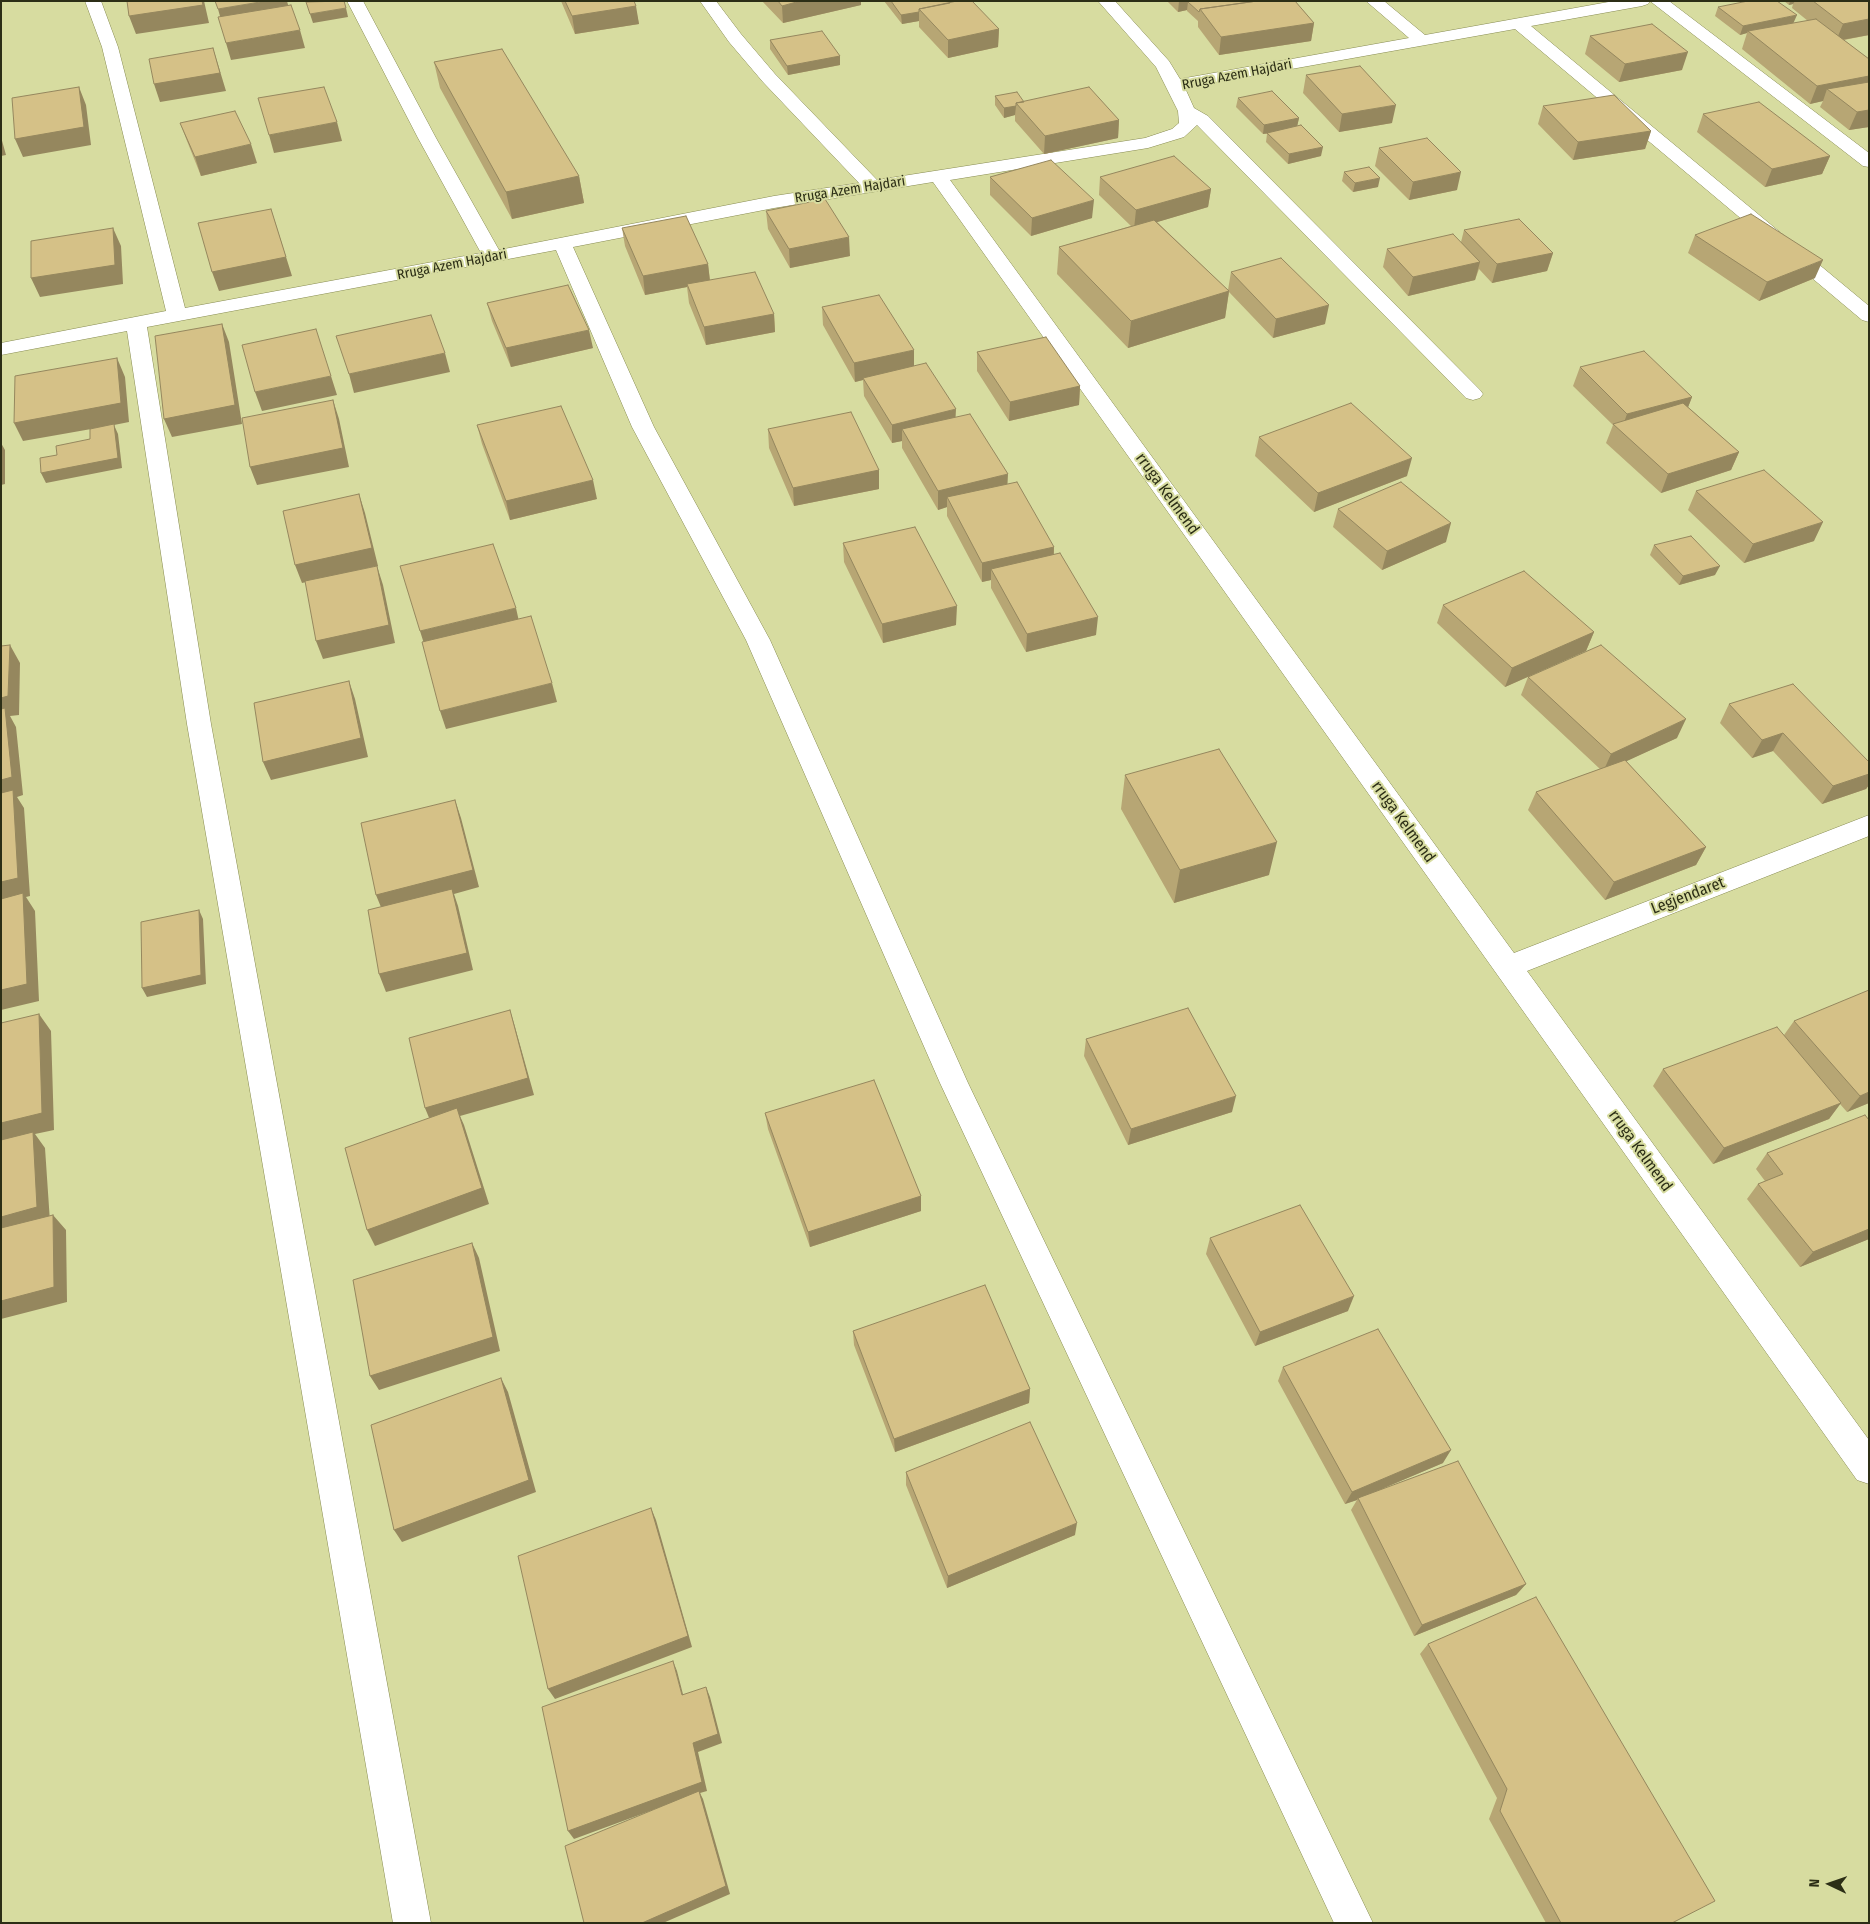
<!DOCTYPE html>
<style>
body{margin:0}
#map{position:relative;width:1870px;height:1924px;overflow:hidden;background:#d7dca0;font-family:"Fira Sans Condensed",sans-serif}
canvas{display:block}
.frame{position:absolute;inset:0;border:2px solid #2c2e16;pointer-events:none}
.north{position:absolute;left:1805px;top:1859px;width:50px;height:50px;-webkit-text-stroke:4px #d7dca0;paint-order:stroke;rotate:273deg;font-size:14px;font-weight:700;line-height:20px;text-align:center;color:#2c2e16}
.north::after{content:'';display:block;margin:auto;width:18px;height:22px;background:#2c2e16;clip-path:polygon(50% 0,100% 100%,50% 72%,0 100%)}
</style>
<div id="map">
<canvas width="1870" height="1924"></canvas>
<div class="frame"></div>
<div class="north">N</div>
</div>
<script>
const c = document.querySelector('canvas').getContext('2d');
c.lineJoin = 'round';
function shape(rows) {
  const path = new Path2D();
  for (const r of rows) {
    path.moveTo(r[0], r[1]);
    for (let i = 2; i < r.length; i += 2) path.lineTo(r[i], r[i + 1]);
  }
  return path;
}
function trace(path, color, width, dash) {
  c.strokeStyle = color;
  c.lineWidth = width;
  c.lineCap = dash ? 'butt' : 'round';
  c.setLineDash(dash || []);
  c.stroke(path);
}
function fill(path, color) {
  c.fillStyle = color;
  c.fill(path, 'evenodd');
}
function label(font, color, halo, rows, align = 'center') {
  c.font = font + ' "Fira Sans Condensed",sans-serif';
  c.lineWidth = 4;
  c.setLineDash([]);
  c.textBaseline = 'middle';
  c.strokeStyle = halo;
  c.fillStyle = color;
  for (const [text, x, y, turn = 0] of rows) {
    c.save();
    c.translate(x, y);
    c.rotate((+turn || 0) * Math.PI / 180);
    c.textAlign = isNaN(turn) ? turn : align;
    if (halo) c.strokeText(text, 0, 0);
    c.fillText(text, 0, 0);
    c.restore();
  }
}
const minor = shape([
 [85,1,101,1,118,47,185,308,481,253,418,138,347,1,363,1,436,138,499,250,774,196,859,183,763,82,729,42,700,1,716,1,741,34,775,74,877,180,1145,138,1172,129,1179,123,1178,111,1156,67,1098,1,1115,1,1169,61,1180,79,1409,38,1366,1,1384,1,1425,35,1614,1,1650,1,1648,4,1642,6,1531,26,1869,306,1869,322,1862,320,1515,29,1185,88,1194,108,1208,116,1480,390,1483,394,1480,398,1473,400,1466,398,1197,125,1184,137,1148,148,950,180,1514,953,1869,815,1869,836,1527,971,1869,1440,1869,1484,1857,1480,933,182,774,208,573,247,654,427,770,640,968,1083,1373,1923,1334,1923,940,1083,746,640,632,427,556,250,147,327,211,724,431,1923,393,1923,187,724,127,331,1,355,1,343,166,311,102,47,85,1],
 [1650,1,1669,1,1869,153,1869,167,1863,166,1650,1]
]);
trace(minor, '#878b52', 1);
fill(minor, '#fff');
fill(shape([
 [561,1,634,1,639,24,575,34],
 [762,1,861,1,861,5,783,23],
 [884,1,948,1,950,3,999,29,998,47,948,58,919,27,919,21,902,24],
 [1167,1,1295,1,1314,23,1311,41,1219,55,1198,27,1198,21,1187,11,1187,10,1178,12],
 [1784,1,1869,1,1869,35,1844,40,1869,59,1869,127,1849,130,1820,107,1823,101,1810,104,1742,49,1747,33,1740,35,1715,16,1718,7,1794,23,1808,21,1792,8,1793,4,1789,5],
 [1590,36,1682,70,1619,82,1585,54],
 [770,40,840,56,840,65,788,75,770,49],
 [434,62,579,176,584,203,512,219,440,88],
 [1306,75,1392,123,1339,132,1303,93],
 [995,96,1119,120,1118,138,1044,154,1015,121,1015,115,1004,118,995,105],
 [1238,98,1299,118,1297,126,1321,156,1288,164,1266,142,1267,134,1263,134,1236,107],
 [1543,106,1651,131,1645,149,1573,160,1538,124],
 [1703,114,1830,156,1822,174,1765,187,1697,132],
 [180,123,257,163,201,176,187,141],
 [1379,148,1457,190,1409,200,1375,166],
 [1344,172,1378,187,1353,192,1342,181],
 [990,177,1092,218,1031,236,990,195],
 [1100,177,1211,189,1208,207,1157,222,1228,290,1231,272,1325,324,1273,338,1229,292,1225,318,1128,348,1057,274,1059,247,1131,226,1099,195],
 [766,211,850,256,790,268,768,229],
 [622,228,708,264,710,280,774,314,775,332,706,345,689,303,687,287,645,295,625,246],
 [1464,230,1553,253,1547,271,1492,283,1479,269,1475,280,1408,296,1383,267,1387,249,1461,242],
 [1695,235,1815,278,1759,301,1688,253],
 [487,303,593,348,511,367,492,321],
 [822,307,914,366,955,417,1054,547,1054,554,1096,635,1026,652,991,588,991,580,982,582,947,516,947,507,938,510,902,448,902,441,892,443,864,396,863,380,855,382,823,325],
 [977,352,1080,386,1079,405,1009,421,977,371],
 [1580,367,1692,397,1688,407,1739,452,1731,470,1661,493,1606,443,1613,425,1573,386],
 [477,425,597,499,510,520,482,444],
 [768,429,879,470,879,489,794,506,769,448],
 [1259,437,1407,476,1314,512,1255,456],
 [1696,491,1814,541,1744,563,1688,510],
 [1338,509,1446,542,1382,570,1333,527],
 [843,543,956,625,883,643,844,562],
 [1654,545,1715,575,1679,585,1650,555],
 [1443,605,1594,632,1586,651,1505,687,1437,623],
 [1528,677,1677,738,1626,761,1706,847,1696,865,1605,900,1528,810,1536,792,1600,769,1521,695],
 [1729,704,1869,762,1869,785,1866,789,1822,804,1773,751,1752,758,1720,723],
 [1125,775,1269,875,1174,903,1121,809],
 [1794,1021,1869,1103,1847,1112,1840,1104,1829,1119,1713,1164,1653,1086,1663,1069,1784,1035],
 [1086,1039,1232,1112,1128,1145,1084,1056],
 [765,1113,921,1196,921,1211,810,1247,768,1129],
 [1869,1120,1869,1239,1800,1267,1747,1199,1758,1184,1765,1181,1756,1169,1767,1153],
 [1210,1238,1348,1311,1255,1346,1206,1254],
 [853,1331,1030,1389,1029,1403,895,1452,854,1345],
 [1283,1367,1443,1463,1384,1488,1526,1584,1516,1595,1414,1636,1351,1510,1357,1500,1345,1504,1278,1381],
 [906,1472,1075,1535,947,1588,906,1485],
 [1428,1644,1672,1923,1546,1923,1489,1819,1497,1798,1420,1654]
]), '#b7a674');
fill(shape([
 [204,1,209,23,136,34,129,16],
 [266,1,287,1,291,16,223,27,218,9],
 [800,1,861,1,861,5,783,23,782,6],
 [1179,1,1228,1,1188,2,1187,10,1178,12],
 [1790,1,1795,1,1793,4,1789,5],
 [636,6,639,24,575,34,572,16],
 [346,8,348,17,313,23,310,14],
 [919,12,919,21,902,24,901,15],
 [1797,15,1793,24,1748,31,1747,33,1740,35,1743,26],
 [1869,19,1869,35,1836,41,1843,24],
 [1314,23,1311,41,1219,55,1221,37],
 [999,29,998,47,948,58,948,40],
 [300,30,305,48,231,60,226,43],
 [213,48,226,91,160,102,154,84],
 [1688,52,1682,70,1619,82,1625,64],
 [840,56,840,65,788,75,787,66],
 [1869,76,1869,93,1827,89,1823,101,1810,104,1817,86],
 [79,87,86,105,91,145,23,157,15,139],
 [1396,105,1392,123,1339,132,1342,114],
 [1016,106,1015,115,1004,118,1004,108],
 [1869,110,1869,127,1849,130,1857,112],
 [1299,118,1297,127,1263,134,1264,125],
 [1119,120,1118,138,1044,154,1045,136],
 [337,122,342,141,274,153,269,135],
 [1651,131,1645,149,1573,160,1578,142],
 [1,137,6,155,1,156],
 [251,144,257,163,201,176,195,157],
 [1323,147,1321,156,1288,164,1289,154],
 [1830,156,1822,174,1765,187,1772,169],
 [1461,172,1457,190,1409,200,1413,182],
 [579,176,584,203,512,219,506,192],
 [1380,178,1378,187,1353,192,1355,183],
 [1211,189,1208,207,1134,229,1136,210],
 [1094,200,1092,218,1031,236,1032,218],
 [271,209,292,276,219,291,212,272],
 [113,228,121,246,123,284,40,297,31,278],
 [849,237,850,256,790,268,789,249],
 [1553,253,1547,271,1492,283,1497,264],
 [1823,260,1815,278,1759,301,1767,282],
 [1480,262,1475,280,1408,296,1413,277],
 [708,264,710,282,687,284,687,287,645,295,643,276],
 [1229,291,1225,318,1128,348,1131,321],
 [1329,305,1325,324,1273,338,1276,319],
 [774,314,775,332,706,345,704,327],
 [222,324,229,342,242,424,172,437,164,419],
 [589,330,593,348,511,367,506,348],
 [914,350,914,368,863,378,863,380,855,382,854,363],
 [445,353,450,372,354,393,349,374],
 [117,358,125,377,129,422,114,425,118,434,122,468,46,483,41,473,114,425,23,441,14,423],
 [331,376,337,395,262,411,255,392],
 [1080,386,1079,405,1009,421,1010,402],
 [1692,397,1685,415,1621,431,1627,414],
 [333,400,339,419,349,467,257,485,250,467],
 [956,409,955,428,902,429,902,441,892,443,892,425],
 [1,443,5,450,5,484,1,485],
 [1739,452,1731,470,1661,493,1668,474],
 [1412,458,1407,476,1314,512,1318,493],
 [879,470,879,489,794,506,793,488],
 [1008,474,1007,493,947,497,947,507,938,510,938,491],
 [593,480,597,499,510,520,506,501],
 [359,494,365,513,378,566,377,566,383,585,395,643,323,659,316,641,377,566,302,583,295,565],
 [1823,522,1814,541,1744,563,1753,544],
 [1451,523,1446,542,1382,570,1387,551],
 [1054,547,1053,566,991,569,991,580,982,582,982,563],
 [1720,566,1715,575,1679,585,1683,576],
 [957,606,956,625,883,643,882,624],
 [516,608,520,626,426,650,420,631],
 [1098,617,1096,635,1026,652,1027,634],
 [1594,632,1586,651,1505,687,1512,668],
 [10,645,20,663,19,715,10,716,16,727,23,795,17,797,24,808,30,896,26,897,35,911,39,1001,1,1010,1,698],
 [349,681,355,699,368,757,271,780,263,762],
 [552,683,557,702,446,729,440,711],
 [1686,719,1677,738,1603,772,1611,754],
 [1783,733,1773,751,1752,758,1762,740],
 [1869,774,1869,785,1866,789,1822,804,1833,786],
 [455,800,461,818,479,887,454,894,458,906,473,970,386,992,379,974,383,912,376,895],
 [1277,842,1269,875,1174,903,1180,870],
 [1706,847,1696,865,1605,900,1614,882],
 [199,910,203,919,206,984,147,997,142,988],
 [510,1010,515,1027,534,1095,460,1116,464,1125,489,1204,375,1246,367,1230,432,1125,425,1108],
 [39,1014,51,1031,54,1130,35,1134,45,1148,50,1222,1,1236,1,1123],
 [1869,1092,1869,1103,1847,1112,1860,1096],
 [1236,1096,1232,1112,1128,1145,1131,1129],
 [1841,1103,1829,1119,1713,1164,1724,1148],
 [921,1196,921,1211,810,1247,808,1232],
 [53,1215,66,1230,67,1302,1,1319,1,1301],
 [1869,1229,1869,1239,1800,1267,1813,1252],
 [472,1243,479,1258,500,1351,379,1390,370,1376],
 [1354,1296,1348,1311,1255,1346,1260,1332],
 [501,1378,508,1392,536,1492,402,1542,394,1530],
 [1030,1389,1029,1403,895,1452,894,1439],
 [1451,1450,1443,1463,1358,1499,1358,1498,1357,1500,1345,1504,1352,1492],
 [651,1508,656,1520,692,1647,555,1699,548,1689],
 [1077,1523,1075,1535,947,1588,948,1576],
 [1526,1584,1516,1595,1414,1636,1422,1625],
 [673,1661,677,1671,686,1706,682,1695],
 [706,1687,710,1697,722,1743,698,1752,707,1791,700,1793,703,1799,730,1894,663,1923,642,1923,699,1793,574,1839,568,1831,693,1743]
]), '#95875e');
const building = shape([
 [127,1,202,1,203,5,129,16,127,1],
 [215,1,266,1,218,9,215,1],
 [344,1,346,8,310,14,306,2,344,1],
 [565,1,634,1,636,6,572,16,565,1],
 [778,1,800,1,782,6,778,1],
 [891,1,948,1,950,3,919,9,919,12,901,15,891,1],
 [957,1,972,1,999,29,948,40,919,9,957,1],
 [1191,1,1257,1,1200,9,1199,12,1188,2,1191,1],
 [1257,1,1295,1,1314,23,1221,37,1200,9,1257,1],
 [1748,1,1777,1,1797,15,1743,26,1718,7,1748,1],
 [1813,1,1869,1,1869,19,1843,24,1813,1],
 [291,5,300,30,226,43,218,17,291,5],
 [1816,19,1869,59,1869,76,1817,86,1748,31,1816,19],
 [1652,24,1688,52,1625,64,1590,36,1652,24],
 [822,31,840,56,787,66,770,40,822,31],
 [213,48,220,73,154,84,149,59,213,48],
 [502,49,579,176,506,192,434,62,502,49],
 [1360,66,1396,105,1342,114,1306,75,1360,66],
 [1869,82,1869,110,1857,112,1827,89,1869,82],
 [79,87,84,127,15,139,12,98,79,87],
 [324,87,337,122,269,135,258,98,324,87],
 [1089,87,1119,120,1045,136,1016,103,1089,87],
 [1272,91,1299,118,1264,125,1238,98,1272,91],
 [1017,92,1024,102,1016,103,1016,106,1004,108,995,96,1017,92],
 [1614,95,1651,131,1578,142,1543,106,1614,95],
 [1759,102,1830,156,1772,169,1703,114,1759,102],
 [235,111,251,144,195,157,180,123,235,111],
 [1301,125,1323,147,1289,154,1267,133,1301,125],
 [1427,138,1461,172,1413,182,1379,148,1427,138],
 [1174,156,1211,189,1136,210,1100,177,1174,156],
 [1051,160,1094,200,1032,218,990,177,1051,160],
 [1369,167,1380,178,1355,183,1344,172,1369,167],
 [825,199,849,237,789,249,766,211,825,199],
 [271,209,286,257,212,272,198,223,271,209],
 [1751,214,1823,260,1767,282,1695,235,1751,214],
 [686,216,708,264,643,276,622,228,686,216],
 [1519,219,1553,253,1497,264,1464,230,1519,219],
 [1154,220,1229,291,1131,321,1059,247,1154,220],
 [113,228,115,265,31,278,31,241,113,228],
 [1453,234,1480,262,1413,277,1387,249,1453,234],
 [1281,258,1329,305,1276,319,1231,272,1281,258],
 [755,272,774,314,704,327,687,284,755,272],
 [568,285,589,330,506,348,487,303,568,285],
 [879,295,914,350,854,363,822,307,879,295],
 [431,315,445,353,349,374,336,336,431,315],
 [222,324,235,405,164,419,155,336,222,324],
 [316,329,331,376,255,392,242,345,316,329],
 [1046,337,1080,386,1010,402,977,352,1046,337],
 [1644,351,1692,397,1627,414,1580,367,1644,351],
 [117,358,121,403,14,423,15,376,117,358],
 [926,363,956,409,892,425,863,378,926,363],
 [333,400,343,448,250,467,242,418,333,400],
 [1351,403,1412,458,1318,493,1259,437,1351,403],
 [1683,403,1739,452,1668,474,1613,424,1683,403],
 [561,406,593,480,506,501,477,425,561,406],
 [851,412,879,470,793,488,768,429,851,412],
 [970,414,1008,474,938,491,902,429,970,414],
 [114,424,118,458,41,473,40,458,57,455,56,446,90,439,90,429,114,424],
 [1764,470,1823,522,1753,544,1696,491,1764,470],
 [1017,482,1054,547,982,563,947,497,1017,482],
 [1401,482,1451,523,1387,551,1338,509,1401,482],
 [359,494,372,548,295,565,283,511,359,494],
 [915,527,957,606,882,624,843,543,915,527],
 [1691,536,1720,566,1683,576,1654,545,1691,536],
 [493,544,516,608,420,631,400,566,493,544],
 [1060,553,1098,617,1027,634,991,569,1060,553],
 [377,566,389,625,316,641,305,581,377,566],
 [1524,571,1594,632,1512,668,1443,605,1524,571],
 [531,616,552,683,440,711,422,642,531,616],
 [10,645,8,696,1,698,1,646,10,645],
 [1601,645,1686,719,1611,754,1528,677,1601,645],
 [349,681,361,738,263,762,254,703,349,681],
 [1793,684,1869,762,1869,774,1833,786,1783,733,1762,740,1729,704,1793,684],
 [5,708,12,777,1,780,1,709,5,708],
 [1219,749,1277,842,1180,870,1125,775,1219,749],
 [1625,760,1706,847,1614,882,1536,792,1625,760],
 [13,790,18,878,1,882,1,793,13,790],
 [455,800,473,870,376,895,361,823,455,800],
 [452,889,467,953,379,974,368,910,452,889],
 [23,893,27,984,1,990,1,899,23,893],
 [199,910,201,975,142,988,141,922,199,910],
 [1869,990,1869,1092,1860,1096,1794,1021,1869,990],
 [1188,1008,1236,1096,1131,1129,1086,1039,1188,1008],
 [510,1010,528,1078,425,1108,409,1038,510,1010],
 [39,1014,42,1113,1,1123,1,1023,39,1014],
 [1777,1027,1841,1103,1724,1148,1663,1069,1777,1027],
 [874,1080,921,1196,808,1232,765,1113,874,1080],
 [457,1108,482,1188,367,1230,345,1148,457,1108],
 [1865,1115,1869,1120,1869,1229,1813,1252,1758,1184,1783,1174,1767,1153,1865,1115],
 [33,1132,37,1207,1,1217,1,1140,33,1132],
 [1300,1205,1354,1296,1260,1332,1210,1238,1300,1205],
 [53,1215,54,1287,1,1301,1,1228,53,1215],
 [472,1243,493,1337,370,1376,353,1280,472,1243],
 [985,1285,1030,1389,894,1439,853,1331,985,1285],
 [1378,1329,1451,1450,1352,1492,1283,1367,1378,1329],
 [501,1378,529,1480,394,1530,371,1425,501,1378],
 [1030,1422,1077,1523,948,1576,906,1472,1030,1422],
 [1458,1461,1526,1584,1422,1625,1358,1498,1458,1461],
 [651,1508,688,1636,548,1689,518,1556,651,1508],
 [1536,1597,1715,1901,1672,1923,1561,1923,1500,1811,1507,1789,1428,1644,1536,1597],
 [673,1661,682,1695,706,1687,718,1734,693,1743,702,1782,568,1831,542,1707,673,1661],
 [699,1791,726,1886,642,1923,584,1923,565,1846,699,1791]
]);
fill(building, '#d5c187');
trace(building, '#95875e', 1);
label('14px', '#2c2e16', '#d7dca0', [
 ["Rruga Azem Hajdari",1237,75,-11],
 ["Rruga Azem Hajdari",850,190,-9],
 ["Rruga Azem Hajdari",452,265,-11]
]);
label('16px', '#2c2e16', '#d7dca0', [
 ["rruga Kelmend",1167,494,54],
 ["rruga Kelmend",1403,822,54],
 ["Legjendaret",1688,896,-21],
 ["rruga Kelmend",1640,1151,54]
]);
</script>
